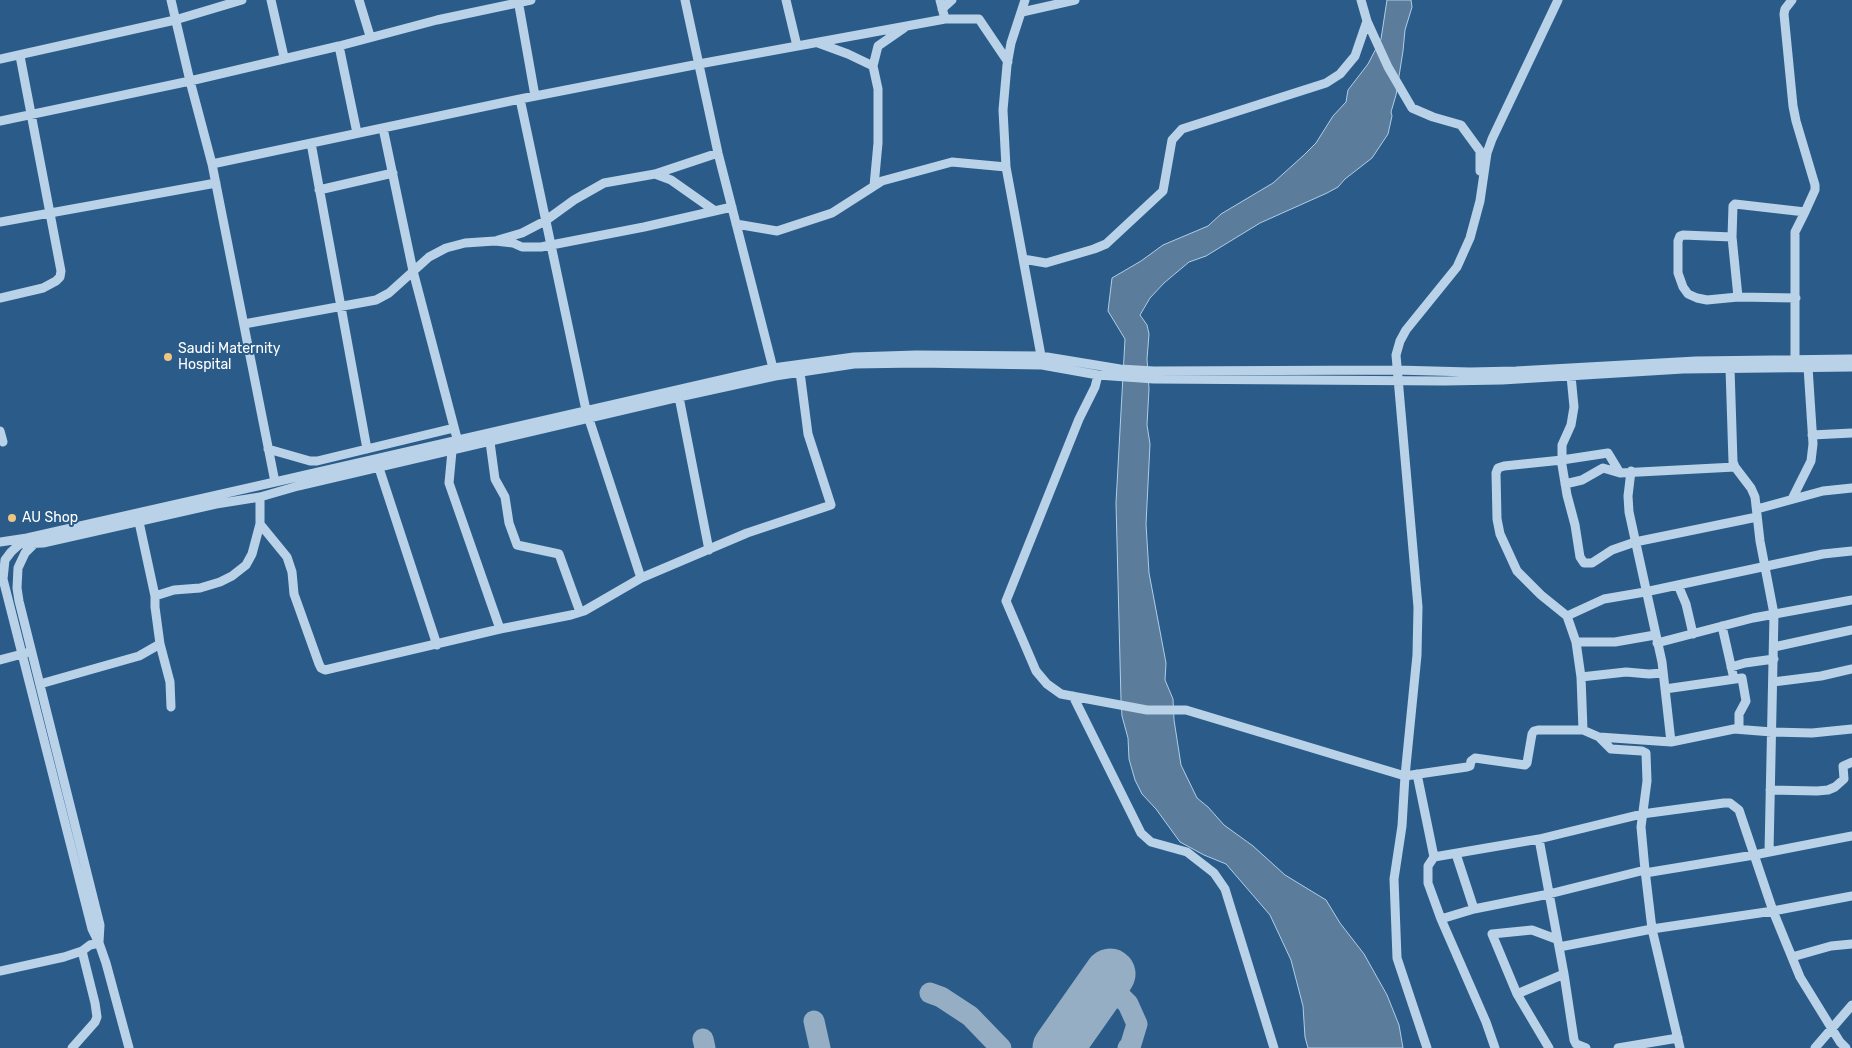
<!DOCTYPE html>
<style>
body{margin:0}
canvas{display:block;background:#2b5c89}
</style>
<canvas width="1852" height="1048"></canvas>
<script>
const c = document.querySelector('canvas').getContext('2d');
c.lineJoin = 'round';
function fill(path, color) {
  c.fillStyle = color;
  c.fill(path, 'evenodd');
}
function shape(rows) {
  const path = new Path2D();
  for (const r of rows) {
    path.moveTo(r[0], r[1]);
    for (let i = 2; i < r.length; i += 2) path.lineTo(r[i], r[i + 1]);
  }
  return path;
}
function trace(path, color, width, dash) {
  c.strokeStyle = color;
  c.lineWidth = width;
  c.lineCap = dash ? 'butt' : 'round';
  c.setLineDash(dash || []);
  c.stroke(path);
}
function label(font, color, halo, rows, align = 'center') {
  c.font = font + ' Rubik,sans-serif';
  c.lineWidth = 4;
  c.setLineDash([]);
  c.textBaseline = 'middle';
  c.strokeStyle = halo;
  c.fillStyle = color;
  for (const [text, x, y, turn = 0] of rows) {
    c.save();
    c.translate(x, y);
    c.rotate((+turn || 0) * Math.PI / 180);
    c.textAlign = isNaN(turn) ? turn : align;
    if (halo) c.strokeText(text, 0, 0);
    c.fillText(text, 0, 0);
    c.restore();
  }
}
const water = shape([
 [1387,0,1411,0,1412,7,1405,30,1403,51,1396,95,1391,112,1392,116,1388,134,1372,158,1345,179,1338,187,1327,193,1260,223,1206,256,1189,262,1164,283,1150,298,1140,315,1147,325,1149,334,1147,359,1149,389,1147,425,1150,444,1146,524,1149,573,1166,663,1165,680,1173,699,1174,720,1181,765,1197,798,1208,807,1224,825,1253,846,1285,875,1326,900,1340,923,1364,954,1387,995,1399,1025,1403,1048,1308,1048,1305,1037,1303,1006,1291,960,1270,915,1226,864,1204,855,1180,842,1156,809,1142,794,1135,780,1129,759,1128,738,1122,716,1121,700,1116,503,1125,339,1108,311,1112,278,1141,261,1163,245,1208,226,1221,214,1273,183,1304,155,1316,143,1333,116,1346,102,1348,90,1368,64,1381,39,1387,0]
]);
fill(water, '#5b7c9a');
trace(water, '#aecee8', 1);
trace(shape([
 [1100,988,1114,990,1128,1004,1137,1024,1130,1047,1128,1048],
 [930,993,941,997,970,1016,1001,1048],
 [814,1021,820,1048],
 [703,1039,705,1048]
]), '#95aec4', 21);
trace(shape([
 [1058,1048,1110,974]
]), '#95aec4', 51);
trace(shape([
 [171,0,190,81,212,164,275,482],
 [271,0,284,57],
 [359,0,370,36],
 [518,0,535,96],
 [685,0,718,153,774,372],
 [786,0,797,46],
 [940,0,945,19],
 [1025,0,1011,43,1007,65,1003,110,1006,167,1042,361],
 [1792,0,1785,9,1784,14,1793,106,1796,121,1815,185,1815,190,1805,212,1795,232,1795,365],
 [942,9,952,0],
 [1022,12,1075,0],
 [1367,21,1388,67,1412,108,1433,117,1461,125,1480,151,1480,171],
 [818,43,848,54,873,66,878,89,878,143,874,186],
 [339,46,357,133],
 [0,59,175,20,242,0],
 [873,66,878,46,904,28],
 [520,99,586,410,641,578],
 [0,121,190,81,339,46,437,20,531,0],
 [383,128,413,271,459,446],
 [311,143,367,449],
 [212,164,520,99,699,64,945,19,979,19,1008,62],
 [655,174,671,180,715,211],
 [319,190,393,173],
 [0,222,216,183],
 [736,224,777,231,832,213,882,181,952,162,1006,167],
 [1732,237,1683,235,1680,236,1678,241,1678,273,1683,287,1688,294,1697,298,1707,300,1738,297,1796,298],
 [498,240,522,233,545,221,574,200,604,183,655,174,718,153],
 [1023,259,1046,263,1094,249,1106,244,1163,191,1172,140,1182,129,1326,83,1340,74,1355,56,1367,21,1361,0],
 [1738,297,1732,237,1733,206,1735,204,1805,212],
 [0,298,43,288,56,281,60,277,61,271,20,56],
 [244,324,376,300,389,293,429,257,446,248,465,243,495,241,513,243,522,247,541,247,644,227,732,207],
 [1730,368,1733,462,1735,467,1751,488,1755,497,1760,541,1774,614,1769,852],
 [1098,375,1095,387,1079,419,1006,601,1036,671,1047,684,1061,694,1147,710,1186,710,1405,776,1467,767,1470,766,1471,761,1475,758,1525,765,1527,763,1532,734,1534,731,1538,730,1583,730],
 [1571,376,1574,407,1571,425,1562,445,1562,465,1567,495,1575,525,1580,557,1584,563,1592,563,1612,550,1635,542,1757,517],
 [679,397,709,550],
 [0,431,3,442],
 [1812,435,1852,433],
 [490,442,495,479,505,497,509,523,517,545,559,554,580,612],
 [268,449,310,461,317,461,454,428],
 [452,451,449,483,500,629],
 [378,465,437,645],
 [1631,471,1628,496,1629,512,1662,662,1671,742],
 [1620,473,1608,453,1562,460,1504,466,1498,468,1496,473,1497,519,1500,534,1517,571,1541,595,1567,616,1576,642,1581,677,1583,730,1599,737,1671,742,1734,729,1772,732,1812,733,1852,729],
 [1565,484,1582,480,1603,468,1620,473,1735,467],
 [1792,499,1811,461,1813,444,1808,367],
 [1757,509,1823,491,1852,488],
 [139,522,155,596,155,607,160,644,170,682,171,707],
 [260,524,287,557,292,572,294,594,319,664,321,668,325,670,500,629,571,615,584,611,641,578,747,533,831,505,808,434,800,372],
 [23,541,11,552,5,560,3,579,92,929,99,943,106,963,129,1048],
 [0,542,27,538,275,482,773,368,854,357,916,355,1041,356,1120,369,1154,371,1396,370,1470,372,1516,371,1696,361,1852,359],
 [36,542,25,553,18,568,17,588,19,601,100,925,99,942],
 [20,544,43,543,216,504,260,497,298,486,679,397,775,376,854,364,917,363,1042,365,1098,375,1154,379,1444,381,1502,380,1683,369,1852,367],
 [1678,585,1686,604,1693,634],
 [155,596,174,590,200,588,220,582,232,576,246,565,252,554,260,524,260,497],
 [1567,616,1604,599,1645,592,1823,554,1852,551],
 [1722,626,1734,679],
 [1576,642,1615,642,1655,635],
 [1657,643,1753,618,1852,600],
 [1774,647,1852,630],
 [0,660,26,653],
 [1731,667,1745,663,1774,659],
 [1581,677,1626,672,1649,674,1663,673],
 [1773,682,1821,676,1852,669],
 [40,684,139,656,160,644],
 [1665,689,1742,678,1746,701,1739,714,1739,729],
 [1073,696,1141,833,1151,842,1187,852,1214,873,1225,889,1274,1048],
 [1599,737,1611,749,1642,751,1646,753,1647,781,1641,827,1645,870,1652,929,1680,1048],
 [1417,774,1434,857],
 [1770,790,1817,791,1828,790,1835,787,1844,779,1843,766,1852,762],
 [1456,854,1474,909],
 [1645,873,1754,855,1852,836],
 [1441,919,1474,909,1549,894,1645,870],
 [1559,947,1652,929,1773,911,1852,896],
 [1792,957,1831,946,1852,944],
 [0,971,64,957,82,951,90,945,99,943],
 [1564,974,1574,1040,1576,1044,1586,1048],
 [1517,994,1564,974,1539,839],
 [72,1048,95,1022,97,1017,95,1003,82,951],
 [1427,1048,1397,958,1394,879,1402,826,1405,776,1417,655,1418,607,1396,355,1400,341,1406,330,1457,267,1470,238,1480,201,1487,153,1492,139,1558,0],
 [1495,1048,1486,1022,1441,919,1428,883,1428,866,1434,857,1539,839,1642,814,1724,803,1730,803,1739,810,1773,911,1800,977,1840,1042,1846,1048],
 [1549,1048,1517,994,1492,934,1532,930,1556,939],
 [1618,1048,1678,1038],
 [1815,1048,1852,1005]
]), '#b9d2e8', 9);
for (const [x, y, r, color] of [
 [168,357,5,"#eec581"],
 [12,518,5,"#eec581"]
]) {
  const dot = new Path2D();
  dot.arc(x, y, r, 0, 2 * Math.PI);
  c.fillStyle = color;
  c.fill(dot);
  trace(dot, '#2b5c89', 2);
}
label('14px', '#fff', '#2b5c89', [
 ["Saudi Maternity",178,349],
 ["Hospital",178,365],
 ["AU Shop",22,518]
], 'left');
</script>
